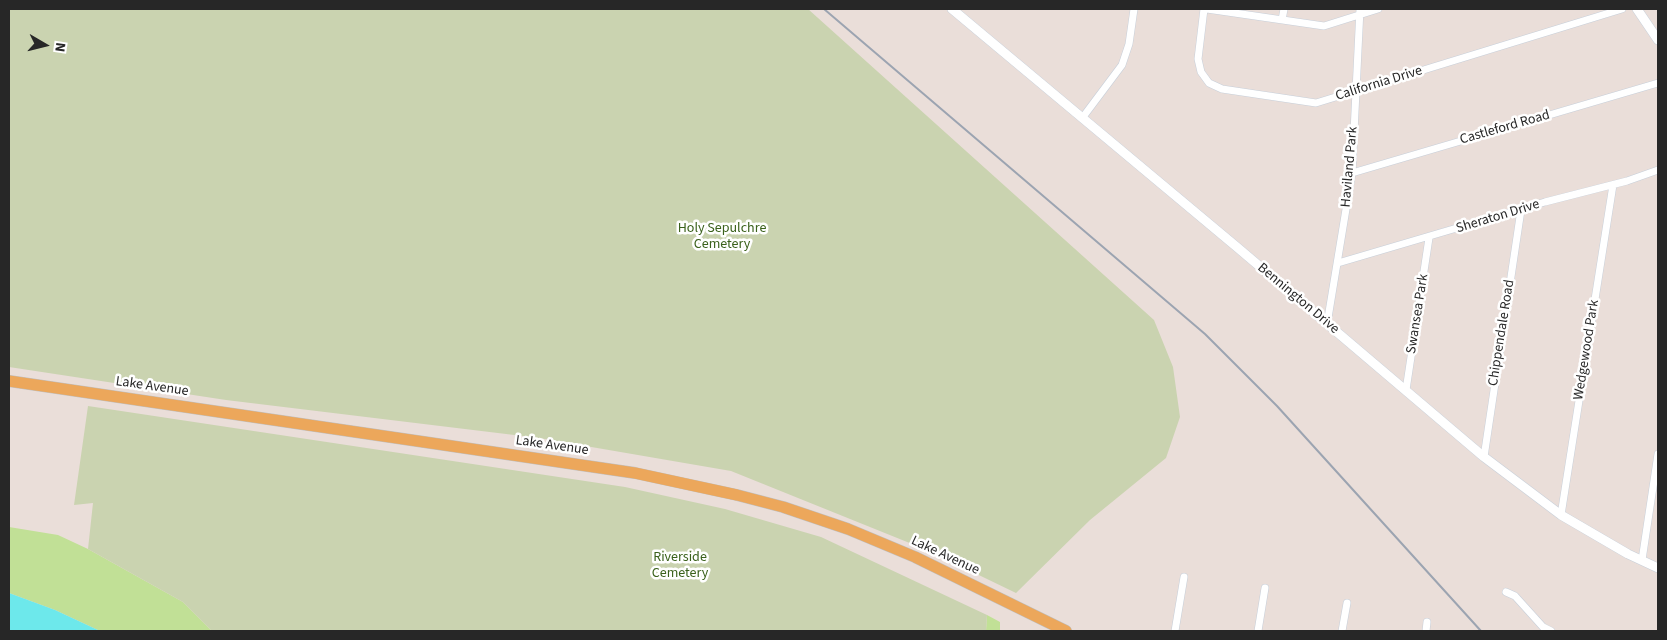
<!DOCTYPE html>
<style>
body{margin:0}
#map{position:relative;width:1667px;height:640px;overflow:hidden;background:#eaded9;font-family:"Source Sans 3",sans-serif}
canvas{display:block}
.frame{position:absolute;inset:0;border:10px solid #272727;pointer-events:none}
.north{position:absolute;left:20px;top:20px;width:50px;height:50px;-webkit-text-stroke:4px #fff;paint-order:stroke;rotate:98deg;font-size:14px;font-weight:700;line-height:20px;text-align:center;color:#272727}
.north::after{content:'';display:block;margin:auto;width:18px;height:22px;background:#272727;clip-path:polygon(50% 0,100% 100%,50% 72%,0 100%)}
</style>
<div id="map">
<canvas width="1667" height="640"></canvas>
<div class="frame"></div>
<div class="north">N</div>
</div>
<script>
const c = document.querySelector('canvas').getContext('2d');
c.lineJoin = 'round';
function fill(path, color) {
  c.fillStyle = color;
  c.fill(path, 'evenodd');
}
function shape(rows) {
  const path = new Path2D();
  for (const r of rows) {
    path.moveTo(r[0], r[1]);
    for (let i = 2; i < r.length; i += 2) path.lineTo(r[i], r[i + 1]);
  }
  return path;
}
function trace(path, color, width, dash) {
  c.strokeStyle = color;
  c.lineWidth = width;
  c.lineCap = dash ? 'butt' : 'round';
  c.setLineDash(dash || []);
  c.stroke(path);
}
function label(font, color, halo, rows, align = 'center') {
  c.font = font + ' "Source Sans 3",sans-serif';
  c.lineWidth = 5;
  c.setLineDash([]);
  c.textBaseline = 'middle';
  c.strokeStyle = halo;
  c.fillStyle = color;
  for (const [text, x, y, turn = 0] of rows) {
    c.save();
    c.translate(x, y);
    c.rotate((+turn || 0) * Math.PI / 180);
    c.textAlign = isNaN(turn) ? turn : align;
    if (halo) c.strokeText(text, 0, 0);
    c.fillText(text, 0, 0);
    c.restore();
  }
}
fill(shape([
 [9,527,58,535,88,549,183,602,212,631,100,631,55,610,9,593],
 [987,615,1000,622,1000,631,986,631]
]), '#c1e096');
fill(shape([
 [9,9,808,9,1154,320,1173,367,1180,417,1166,458,1090,520,1016,593,927,550,731,471,539,438,226,400,9,367],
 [88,406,625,487,725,509,821,537,987,615,986,631,212,631,183,602,88,549,93,503,74,505]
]), '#cad3b0');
fill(shape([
 [9,593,55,610,100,631,9,631]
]), '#6de8eb');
const minor = shape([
 [1204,9,1198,59,1201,72,1209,83,1222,89,1316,103,1622,9],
 [1207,9,1324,26,1378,9],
 [1282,20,1284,9],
 [1083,117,1122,65,1129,44,1134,9],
 [1352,173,1658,83],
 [1338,263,1545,202,1627,181,1658,170],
 [1327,324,1352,173,1360,9],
 [1406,390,1429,238],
 [1484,457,1521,210],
 [1561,515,1613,185],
 [1642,560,1658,454],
 [1506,592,1515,596,1543,627,1551,631],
 [1175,631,1184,577],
 [1258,631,1265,588],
 [1342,631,1347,603],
 [1426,631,1427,622]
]);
const tertiary = shape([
 [952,9,1238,248,1484,457,1561,515,1628,554,1658,568],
 [1637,9,1658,40]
]);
const primary = shape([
 [9,381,635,473,737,495,783,507,848,529,915,557,1066,631]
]);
trace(minor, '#c7cfd9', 8);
trace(tertiary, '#c7cfd9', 10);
trace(primary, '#bebebe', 12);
trace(minor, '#fff', 7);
trace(tertiary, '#fff', 9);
trace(primary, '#eca75b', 11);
trace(shape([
 [824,9,1205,334,1277,406,1481,631]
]), '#9ca4b1', 2);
label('14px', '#272727', '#fff', [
 ["California Drive",1379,84,-17],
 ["Castleford Road",1505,128,-16],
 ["Haviland Park",1350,167,-85],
 ["Sheraton Drive",1498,217,-17],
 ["Bennington Drive",1298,299,40],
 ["Swansea Park",1418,314,-81],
 ["Chippendale Road",1502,333,-81],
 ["Wedgewood Park",1587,350,-81],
 ["Lake Avenue",152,387,8],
 ["Lake Avenue",552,446,8],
 ["Lake Avenue",945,556,25]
]);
label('14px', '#3a611b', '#fff', [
 ["Holy Sepulchre",722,229],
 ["Cemetery",722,245],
 ["Riverside",680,558],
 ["Cemetery",680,574]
]);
</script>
